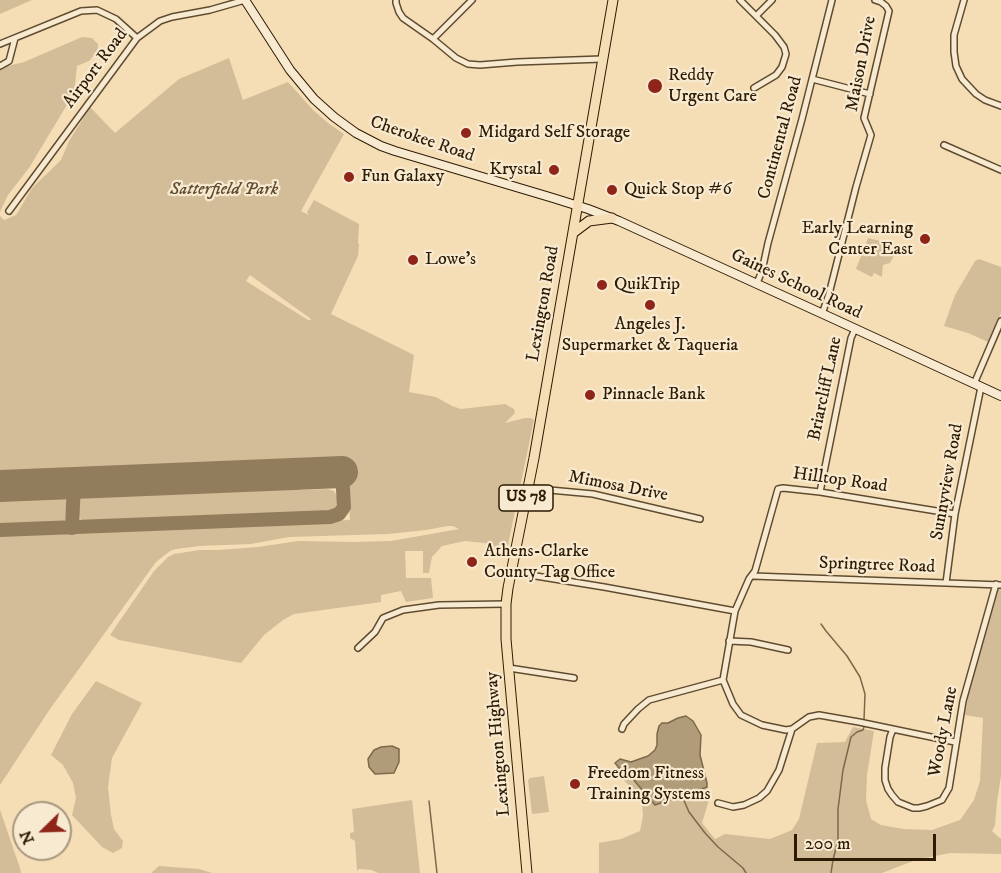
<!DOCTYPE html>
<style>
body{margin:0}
#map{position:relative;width:1001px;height:873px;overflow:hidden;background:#f5deb6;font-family:"IM FELL DW Pica",serif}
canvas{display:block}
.north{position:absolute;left:12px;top:801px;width:60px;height:60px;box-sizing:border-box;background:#f8ead0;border:2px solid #a7977e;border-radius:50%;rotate:247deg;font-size:16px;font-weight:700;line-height:24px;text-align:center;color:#2d1b03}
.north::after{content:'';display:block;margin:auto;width:21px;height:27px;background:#8f2418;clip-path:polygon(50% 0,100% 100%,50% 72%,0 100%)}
.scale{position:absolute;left:794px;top:834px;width:142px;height:27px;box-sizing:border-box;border:3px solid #2d1b03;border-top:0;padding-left:8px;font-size:18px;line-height:21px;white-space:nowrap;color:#2d1b03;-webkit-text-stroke:4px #f8ead0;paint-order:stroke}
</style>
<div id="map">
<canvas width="1001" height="873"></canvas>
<div class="north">N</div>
<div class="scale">200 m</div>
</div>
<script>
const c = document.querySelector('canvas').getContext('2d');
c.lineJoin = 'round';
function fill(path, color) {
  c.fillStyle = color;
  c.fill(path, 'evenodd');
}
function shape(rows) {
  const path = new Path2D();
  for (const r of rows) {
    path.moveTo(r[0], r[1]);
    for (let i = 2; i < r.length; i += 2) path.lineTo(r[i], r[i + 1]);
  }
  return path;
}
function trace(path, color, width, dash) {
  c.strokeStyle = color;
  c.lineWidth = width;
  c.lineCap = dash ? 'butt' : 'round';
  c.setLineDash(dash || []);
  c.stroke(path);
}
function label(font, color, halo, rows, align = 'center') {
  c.font = font + ' "IM FELL DW Pica",serif';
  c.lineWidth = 4.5;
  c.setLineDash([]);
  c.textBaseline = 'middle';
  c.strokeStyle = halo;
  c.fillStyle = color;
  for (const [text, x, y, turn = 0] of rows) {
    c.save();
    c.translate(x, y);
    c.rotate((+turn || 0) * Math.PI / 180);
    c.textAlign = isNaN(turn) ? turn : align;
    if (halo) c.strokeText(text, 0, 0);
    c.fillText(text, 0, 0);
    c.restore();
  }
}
fill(shape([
 [0,0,32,0,0,14],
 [82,37,92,38,98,44,98,51,89,61,77,66,74,93,29,168,8,195,0,212,0,68,24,62],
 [229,58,243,100,288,82,313,110,328,123,344,134,301,211,309,215,307,212,314,200,359,224,358,243,359,244,358,256,331,314,414,355,409,392,436,397,452,406,461,409,505,404,514,409,515,413,505,423,525,418,531,418,534,420,508,545,494,547,493,544,465,541,442,546,432,557,429,573,423,573,423,551,405,551,406,578,431,578,433,598,406,602,401,591,381,595,381,602,294,614,283,620,264,635,241,663,119,640,110,635,154,571,168,557,174,554,199,550,219,550,258,547,298,541,354,542,391,541,459,529,453,526,448,526,426,530,388,534,289,537,251,544,200,546,176,549,170,551,156,562,50,709,0,785,0,534,350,520,347,458,304,460,299,461,295,464,0,476,0,216,4,220,16,215,32,188,61,160,69,141,90,107,115,133,179,79],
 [250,275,311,319,311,320,308,320,246,281],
 [868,238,897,245,898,248,890,263,883,265,882,277,874,273,872,277,856,269],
 [979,259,1001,267,1001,313,988,342,968,333,944,326,955,295,975,261],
 [291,485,301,490,327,489,334,491,338,498,336,509,331,513,327,514,88,522,81,520,77,511,78,499,86,493],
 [58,494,64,497,68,503,68,516,63,522,60,523,0,526,0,497],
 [998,589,1001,589,1001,776,997,802,995,825,992,831,1001,839,1001,854,950,853,916,860,882,873,599,873,599,843,621,839,640,831,643,816,642,803,635,792,616,772,617,766,632,778,655,805,707,787,711,794,702,823,715,839,725,834,770,839,792,830,799,819,817,743,845,742,853,727,874,731,867,775,866,800,871,819,881,825,903,829,932,830,960,820,974,800,980,781,983,718,965,715,969,691],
 [96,681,142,703,112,758,108,787,111,815,114,829,123,841,122,848,113,853,102,847,72,815,76,798,73,783,63,765,51,755,72,714],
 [544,776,549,812,532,814,528,780,530,778],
 [412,800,420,873,378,873,372,870,359,869,357,871,355,841,350,838,350,833,354,832,352,809],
 [0,810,20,868,21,873,0,873],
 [159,866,199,869,212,873,151,873]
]), '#d3bd98');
const water = shape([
 [686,716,693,721,701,735,700,755,707,783,707,787,655,805,632,778,620,769,615,763,620,759,631,762,648,756,655,750,657,745,657,734,659,726,662,723,668,723,678,718,686,716],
 [392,746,399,749,399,762,394,773,375,774,369,767,368,759,374,750,381,747,392,746]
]);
fill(water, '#b19c79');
trace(water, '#7c684a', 1.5);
trace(shape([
 [821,624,826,631,847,656,860,677,865,694,864,720],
 [682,796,689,812,705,833,718,847,743,868,746,873],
 [429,801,437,873],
 [831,873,833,860,838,840,838,809,843,770,851,737,857,732,863,730,864,727]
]), '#7c684a', 1.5);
trace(shape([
 [72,528,74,483],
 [0,530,330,517,339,514,344,507,342,472]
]), '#917c5c', 14);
trace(shape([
 [0,486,342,472]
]), '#917c5c', 32);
const minor = shape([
 [396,0,396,3,399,12,403,18,433,39,456,58,468,64,480,65,517,62,602,59],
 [740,0,775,35,784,47,786,54,782,67,776,75,754,88],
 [964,0,954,35,954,52,956,66,962,79,976,94,985,100,1001,106],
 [756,16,772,0],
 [433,39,472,0],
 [0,44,81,11,97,10,116,19,137,38],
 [0,66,9,61,15,38],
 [812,79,870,94],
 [944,145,1001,170],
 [9,211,137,38,160,21,172,17,210,10,245,0],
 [757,283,762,271,768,243,802,119,832,0],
 [822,314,829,294,856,187,871,135,864,118,889,11,886,6,881,2,875,0],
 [974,384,1001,321],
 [528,488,593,494,700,519],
 [820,492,851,338,855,329],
 [955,514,820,492,783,488,778,489,755,571,749,579,735,611,723,680,733,704,741,715,762,725,786,730,792,729,809,717,819,715,859,722,955,742],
 [511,572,604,587,735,611],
 [753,576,1001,585],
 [946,583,955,514,981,387],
 [729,641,751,642,788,650],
 [358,648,375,632,383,618,403,610,439,605,506,604],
 [509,668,574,678],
 [622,729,624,724,638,709,649,700,723,680],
 [893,729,890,737,885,768,885,780,888,789,892,795,898,802,913,808,919,808,927,806,942,800,949,788,963,701,996,584],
 [718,803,733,807,744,805,759,798,767,791,779,770,792,729]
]);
const secondary = shape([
 [245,0,290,70,314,99,334,117,356,133,381,146,395,151,553,198,588,209,619,221,834,319,1001,396]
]);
const trunk = shape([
 [573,233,589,221,612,218],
 [527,873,506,639,506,604,508,588,534,458,613,0]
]);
trace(minor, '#5f4c30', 8);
trace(secondary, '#2d1b03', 10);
trace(trunk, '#2d1b03', 11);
trace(minor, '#f8ead0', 5);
trace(secondary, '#f8ead0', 8);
trace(trunk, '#f5deb6', 9);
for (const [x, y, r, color] of [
 [655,86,8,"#8f2418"],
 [466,133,6,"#8f2418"],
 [554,170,6,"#8f2418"],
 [349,177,6,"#8f2418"],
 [612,190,6,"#8f2418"],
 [925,239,6,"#8f2418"],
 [413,260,6,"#8f2418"],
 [602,285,6,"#8f2418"],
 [650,305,6,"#8f2418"],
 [590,395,6,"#8f2418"],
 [472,562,6,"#8f2418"],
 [575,784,6,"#8f2418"]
]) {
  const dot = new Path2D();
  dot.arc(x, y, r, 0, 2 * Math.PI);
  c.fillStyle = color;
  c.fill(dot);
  trace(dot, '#f8ead0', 2);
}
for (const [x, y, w] of [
 [526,498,54]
]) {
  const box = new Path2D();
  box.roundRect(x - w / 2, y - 13, w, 26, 4.5);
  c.fillStyle = '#f8ead0';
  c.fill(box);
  trace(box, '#2d1b03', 1.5);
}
label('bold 16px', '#2d1b03', null, [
 ["US 78",526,498]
]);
label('18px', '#2d1b03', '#f8ead0', [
 ["Maison Drive",862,64,-79],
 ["Airport Road",96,69,-53],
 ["Continental Road",781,138,-75],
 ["Cherokee Road",422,140,19],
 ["Gaines School Road",796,285,25],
 ["Lexington Road",544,304,-80],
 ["Briarcliff Lane",826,389,-78],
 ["Hilltop Road",840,481,8],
 ["Sunnyview Road",948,482,-80],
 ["Mimosa Drive",618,487,11],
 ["Springtree Road",877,566,2],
 ["Woody Lane",944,732,-79],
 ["Lexington Highway",499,744,-95]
]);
label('18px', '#2d1b03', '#f8ead0', [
 ["Reddy",668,76],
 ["Urgent Care",668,97],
 ["Midgard Self Storage",478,133],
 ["Krystal",542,170,"right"],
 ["Fun Galaxy",361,177],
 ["Quick Stop #6",624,190],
 ["Early Learning",913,229,"right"],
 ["Center East",913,250,"right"],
 ["Lowe's",425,260],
 ["QuikTrip",614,285],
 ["Angeles J.",650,325,"center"],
 ["Supermarket & Taqueria",650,346,"center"],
 ["Pinnacle Bank",602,395],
 ["Athens-Clarke",484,552],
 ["County Tag Office",484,573],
 ["Freedom Fitness",587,774],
 ["Training Systems",587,795]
], 'left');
label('italic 18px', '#5f4c30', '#f8ead0', [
 ["Satterfield Park",224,190]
]);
</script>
